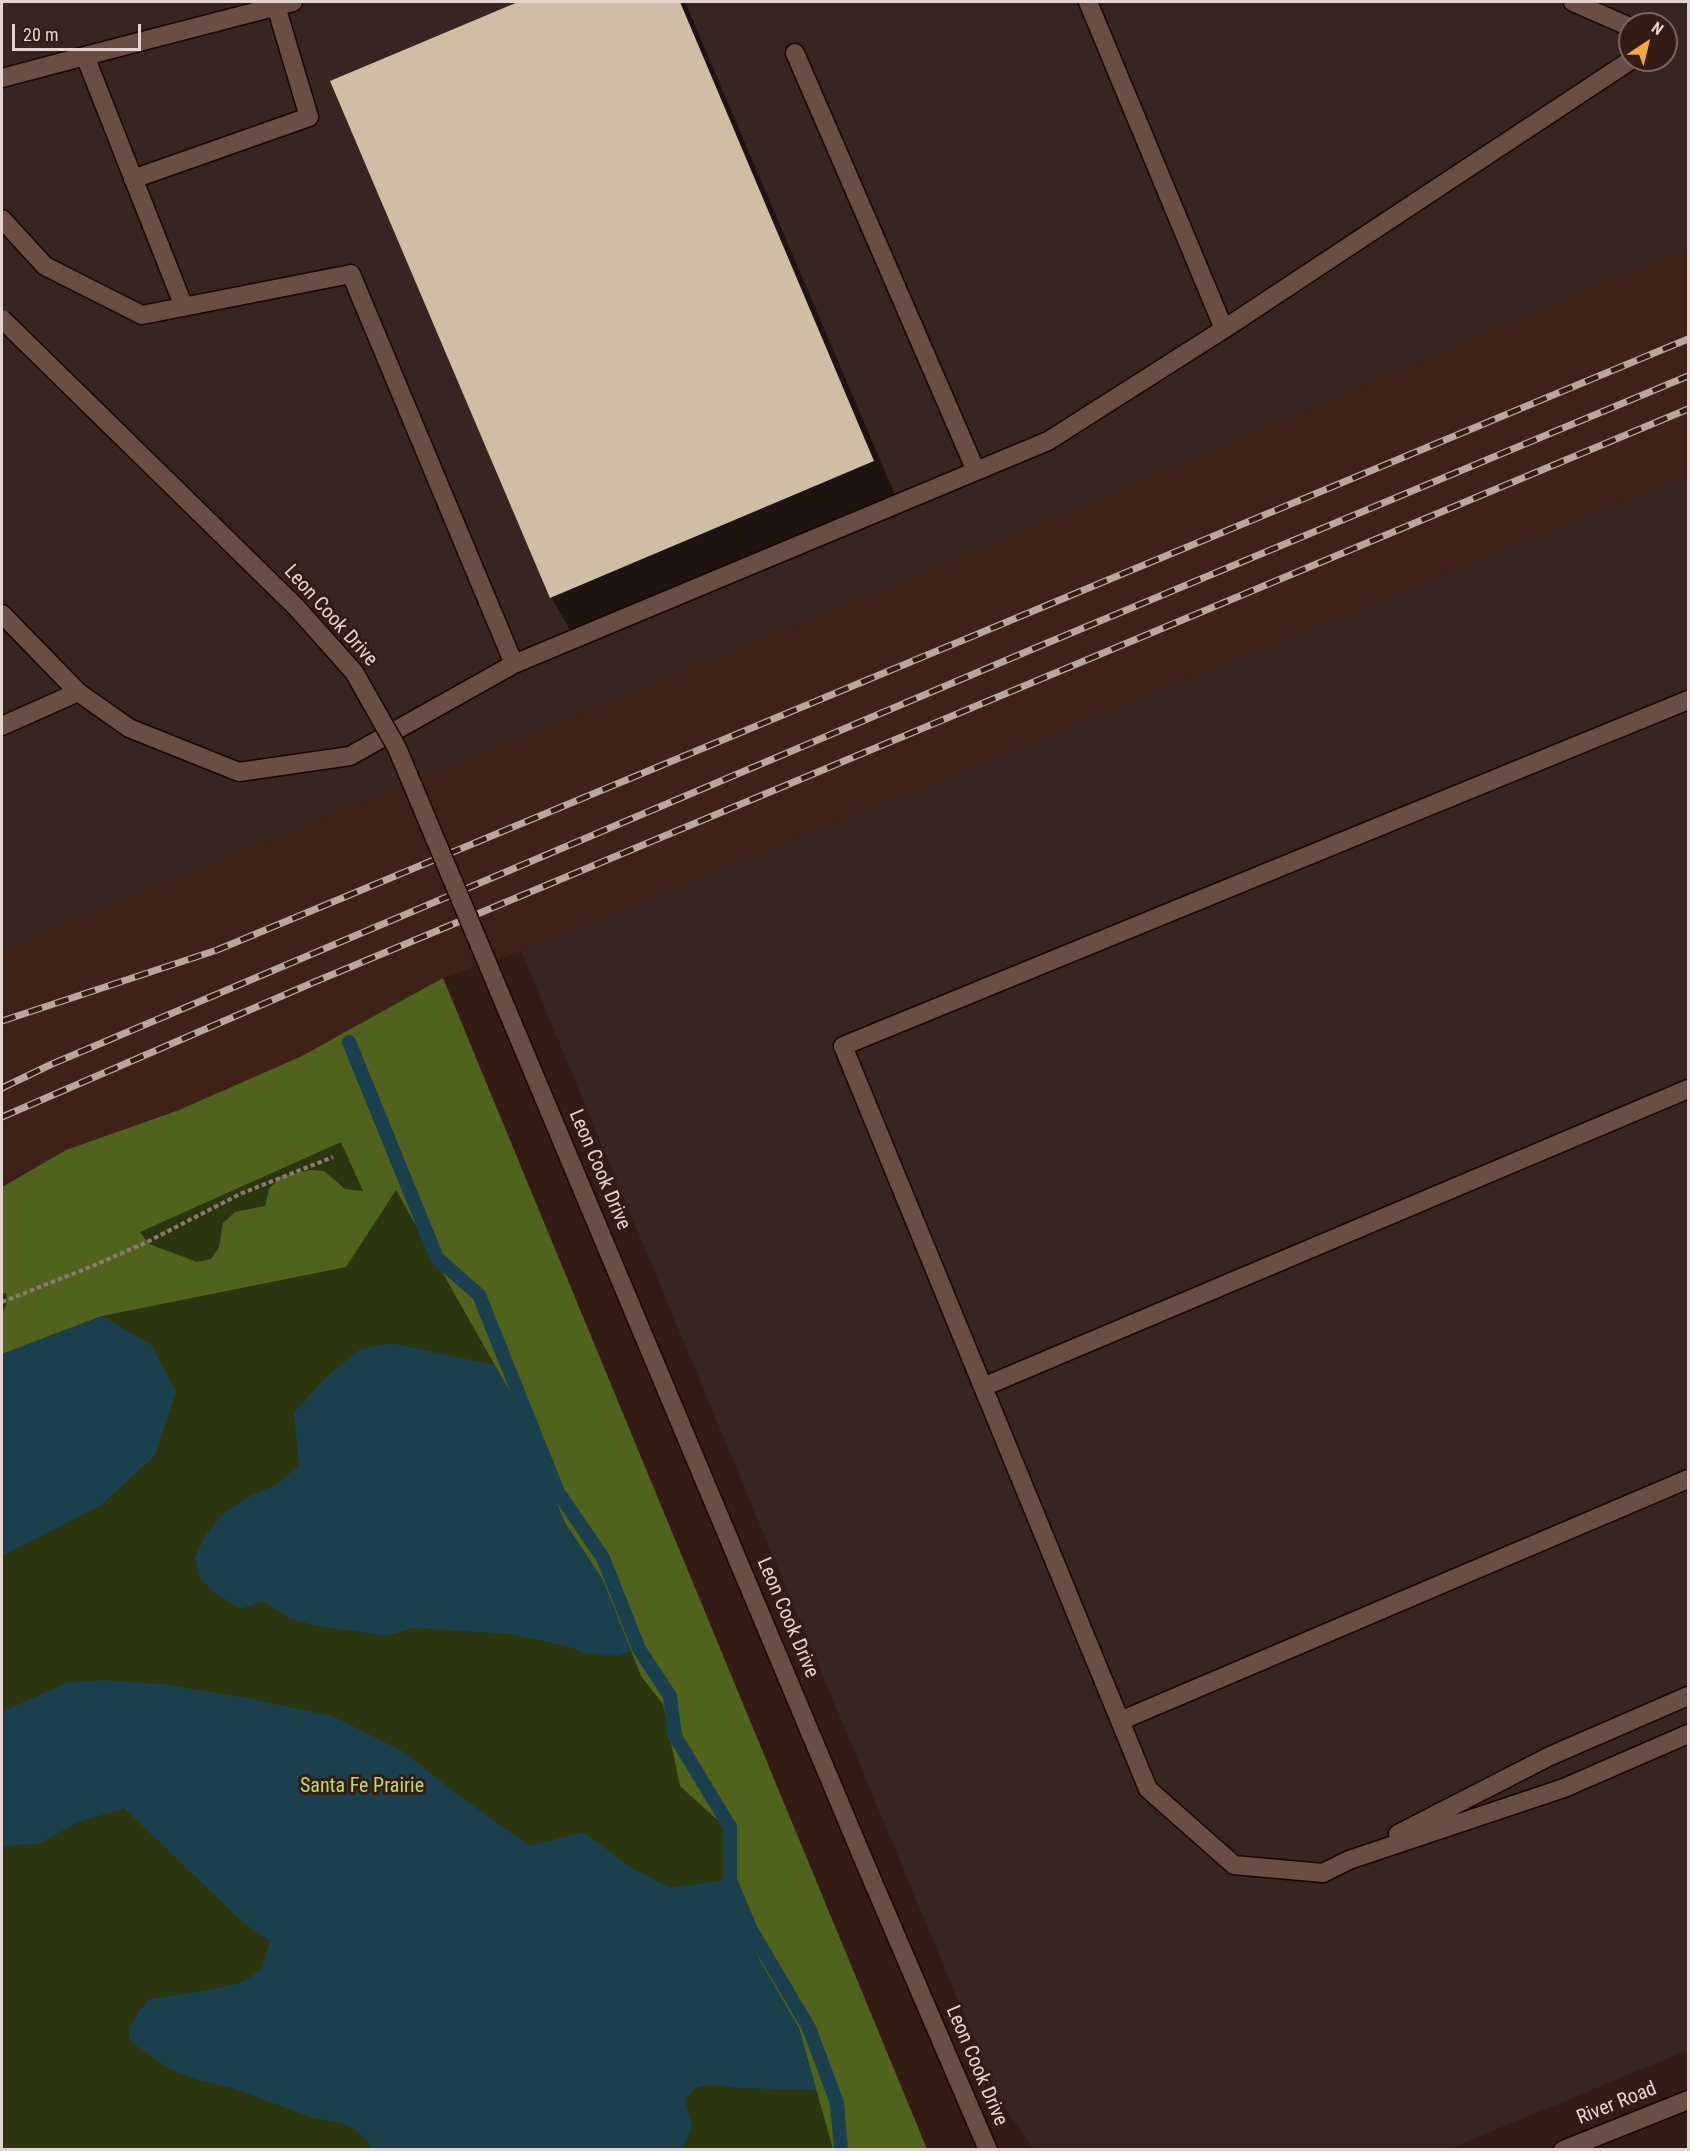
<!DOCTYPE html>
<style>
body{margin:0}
#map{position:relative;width:1690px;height:2151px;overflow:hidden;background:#331c14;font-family:"Roboto Condensed",sans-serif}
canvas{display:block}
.frame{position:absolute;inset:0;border:3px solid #e5d5cf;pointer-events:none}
.north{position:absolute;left:1618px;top:12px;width:60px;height:60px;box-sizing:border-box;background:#331c14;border:2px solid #7a665f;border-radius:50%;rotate:35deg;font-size:16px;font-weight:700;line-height:24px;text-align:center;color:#e5d5cf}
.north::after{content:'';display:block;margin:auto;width:21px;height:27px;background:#eea83c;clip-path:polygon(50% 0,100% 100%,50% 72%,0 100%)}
.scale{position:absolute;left:12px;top:24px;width:129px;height:27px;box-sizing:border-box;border:3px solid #e5d5cf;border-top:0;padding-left:8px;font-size:18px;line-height:21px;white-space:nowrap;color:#e5d5cf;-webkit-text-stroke:4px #331c14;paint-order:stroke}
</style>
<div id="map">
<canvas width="1690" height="2151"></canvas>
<div class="frame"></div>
<div class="north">N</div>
<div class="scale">20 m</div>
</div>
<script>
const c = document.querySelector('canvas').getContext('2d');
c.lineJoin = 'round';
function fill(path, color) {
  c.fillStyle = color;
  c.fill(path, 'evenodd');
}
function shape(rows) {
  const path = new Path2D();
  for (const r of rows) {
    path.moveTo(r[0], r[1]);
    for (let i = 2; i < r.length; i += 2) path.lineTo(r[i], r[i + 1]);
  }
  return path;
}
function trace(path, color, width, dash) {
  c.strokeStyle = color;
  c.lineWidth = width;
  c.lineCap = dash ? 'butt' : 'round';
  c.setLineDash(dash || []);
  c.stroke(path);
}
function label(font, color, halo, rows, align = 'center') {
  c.font = font + ' "Roboto Condensed",sans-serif';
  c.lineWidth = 6;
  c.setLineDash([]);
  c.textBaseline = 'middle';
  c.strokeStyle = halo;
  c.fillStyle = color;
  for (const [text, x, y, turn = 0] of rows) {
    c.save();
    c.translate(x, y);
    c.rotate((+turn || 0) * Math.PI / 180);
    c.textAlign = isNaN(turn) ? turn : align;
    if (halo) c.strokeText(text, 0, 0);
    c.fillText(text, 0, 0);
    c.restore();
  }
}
fill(shape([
 [1688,247,1688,475,521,951,443,978,302,1056,179,1110,66,1150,2,1186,2,954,41,933,939,567]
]), '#3f2217');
fill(shape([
 [2,2,1688,2,1688,247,939,567,41,933,2,954],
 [1630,24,1666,24,1666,60,1630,60],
 [1688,475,1688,2050,1449,2149,1033,2149,1000,2101,521,951]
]), '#37251f');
fill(shape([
 [411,994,914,2149,2,2149,2,1227]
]), '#2b360e');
fill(shape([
 [443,978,927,2149,833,2149,799,2028,760,1961,723,1880,724,1826,680,1786,663,1704,641,1676,603,1580,565,1523,510,1392,396,1190,346,1267,102,1316,2,1354,2,1315,7,1302,6,1293,2,1294,2,1187,66,1150,179,1110,302,1056],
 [341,1142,363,1191,345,1189,324,1171,310,1170,280,1177,269,1189,265,1206,235,1212,223,1223,219,1247,211,1259,197,1262,149,1244,140,1232]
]), '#50631d');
fill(shape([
 [102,1316,151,1345,176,1391,155,1455,101,1505,2,1556,2,1354],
 [391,1343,494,1365,510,1392,565,1523,603,1580,631,1651,618,1656,585,1653,563,1645,510,1634,413,1628,387,1636,313,1625,287,1617,263,1601,240,1609,211,1590,200,1578,195,1558,205,1535,225,1512,250,1496,276,1485,299,1465,294,1413,324,1379,359,1350],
 [102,1680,161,1684,252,1699,332,1716,404,1752,459,1796,530,1846,583,1832,632,1868,670,1888,723,1880,760,1961,799,2028,816,2090,740,2088,710,2084,693,2089,685,2100,692,2126,682,2149,371,2150,367,2140,356,2130,340,2122,313,2118,233,2088,199,2080,170,2069,138,2047,129,2038,129,2028,140,2010,149,1999,211,1990,243,1982,262,1969,270,1941,244,1923,124,1808,78,1822,38,1844,2,1846,2,1712,66,1683]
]), '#1b404d');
fill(shape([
 [522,2,685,2,901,509,579,645,551,597,332,82]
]), '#0007');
trace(shape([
 [349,1042,437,1258,479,1295,558,1492,603,1558,639,1649,670,1696,675,1736,730,1827,730,1880,751,1930,809,2028,837,2103,841,2150]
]), '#1b404d', 14);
fill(shape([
 [518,2,680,2,874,461,550,598,330,81]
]), '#cfbda4');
const minor = shape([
 [1573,2,1630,27],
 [795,53,976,471],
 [2,78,85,56],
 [133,179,309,117,276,6],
 [2,219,45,266,142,315,351,274,514,664,1048,441,1224,329,1088,2],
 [184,307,85,56,293,2],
 [1224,329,1631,60],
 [2,614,78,692,129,728,239,772,350,756,514,664],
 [1688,700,843,1046,1148,1789,1234,1865,1323,1873,1349,1860,1564,1788,1688,1734],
 [2,726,78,692],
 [983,1387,1688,1089],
 [1120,1721,1688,1479],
 [1398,1834,1550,1756,1688,1696],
 [867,1868,988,2150],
 [1563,2150,1688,2100]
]);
trace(minor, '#1a0602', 21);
trace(shape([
 [2,1302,95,1265,147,1242,240,1194,333,1157]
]), '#8d7a73', 4, [4.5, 3]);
trace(minor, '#694e44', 18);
const rail = shape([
 [2,1021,217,950,1688,339],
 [2,1088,52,1064,1028,651,1688,376],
 [2,1117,312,983,1688,409]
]);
trace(rail, '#b8a69f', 7);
trace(rail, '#331c14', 4.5, [14]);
const minorBridge = shape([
 [2,319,296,607,354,672,397,748,867,1868]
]);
trace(minorBridge, '#1a0602', 21, []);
trace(minorBridge, '#694e44', 18);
label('20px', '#e5d5cf', '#331c14', [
 ["Leon Cook Drive",330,616,48],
 ["Leon Cook Drive",599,1170,67],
 ["Leon Cook Drive",787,1618,67],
 ["Leon Cook Drive",976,2066,67],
 ["River Road",1617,2104,-22]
]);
label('20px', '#badc66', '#331c14', [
 ["Santa Fe Prairie",362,1787]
]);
</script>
